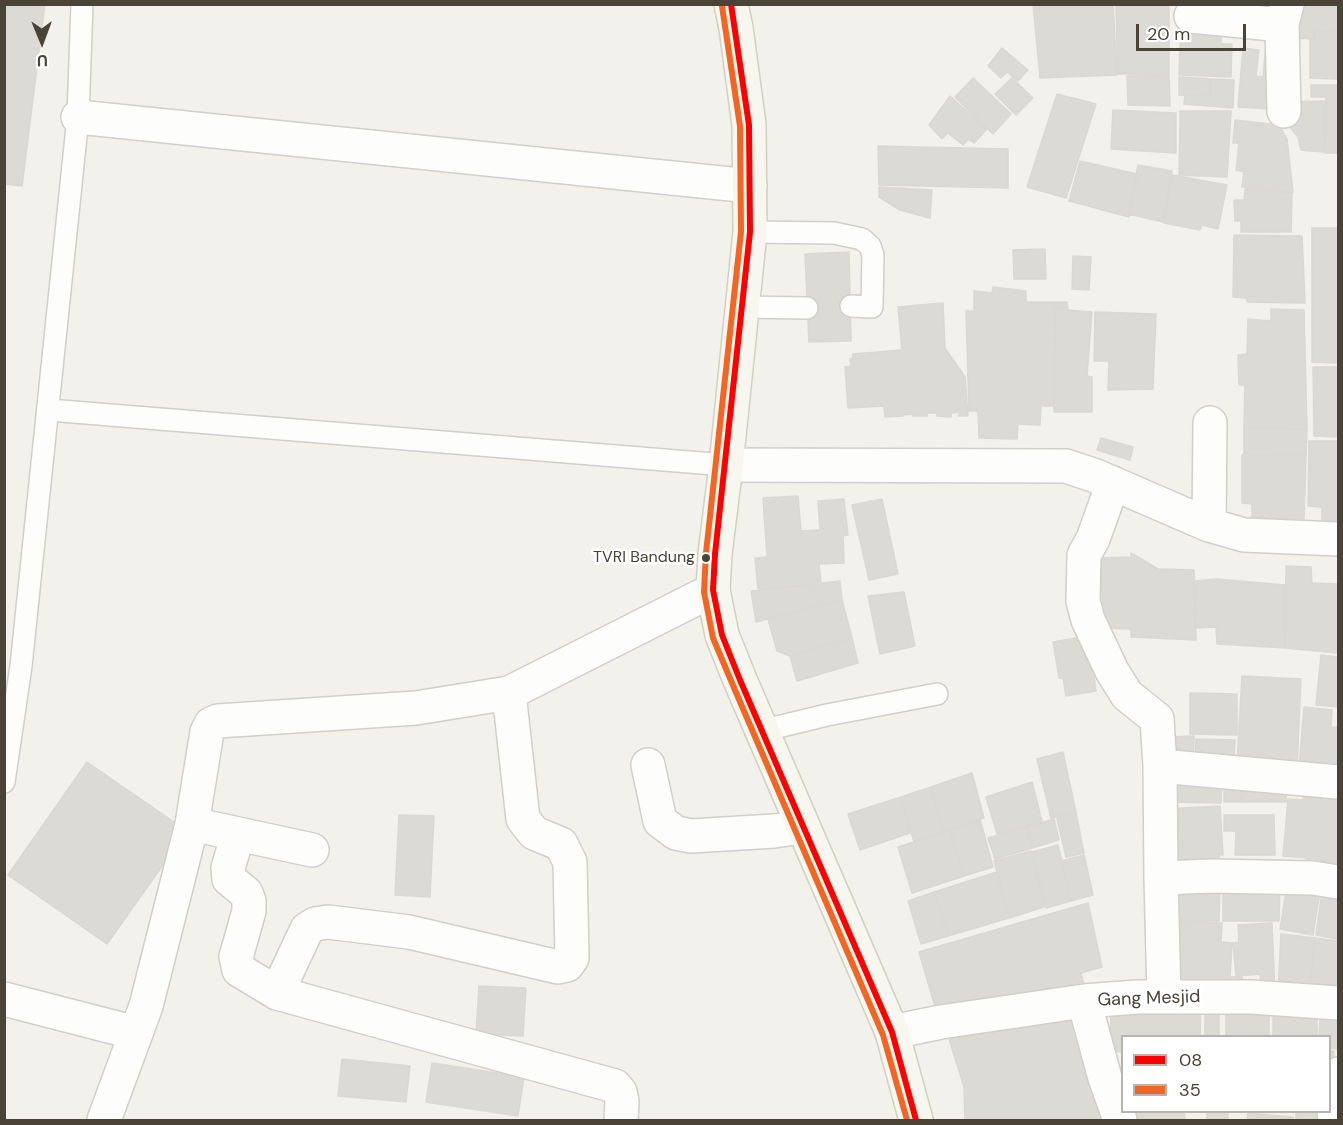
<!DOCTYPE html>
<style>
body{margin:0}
#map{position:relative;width:1343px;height:1125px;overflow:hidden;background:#f2f1eb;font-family:"DM Sans",sans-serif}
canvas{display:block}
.frame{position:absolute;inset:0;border:6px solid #494436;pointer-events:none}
.legend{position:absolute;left:1121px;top:1035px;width:210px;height:78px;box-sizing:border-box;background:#fff;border:2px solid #b6b4af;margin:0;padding:8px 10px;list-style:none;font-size:18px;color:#494436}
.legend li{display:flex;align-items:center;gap:12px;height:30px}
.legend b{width:30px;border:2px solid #b6b4af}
.north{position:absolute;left:12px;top:12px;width:60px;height:60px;-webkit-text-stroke:4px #fff;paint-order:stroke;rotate:179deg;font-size:16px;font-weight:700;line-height:24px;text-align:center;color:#494436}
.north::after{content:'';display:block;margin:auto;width:21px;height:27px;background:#494436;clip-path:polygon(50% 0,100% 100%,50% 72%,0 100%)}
.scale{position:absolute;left:1136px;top:24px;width:110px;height:27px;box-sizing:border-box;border:3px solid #494436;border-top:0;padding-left:8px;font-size:18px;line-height:21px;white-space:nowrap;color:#494436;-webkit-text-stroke:4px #fff;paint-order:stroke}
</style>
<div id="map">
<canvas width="1343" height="1125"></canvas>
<div class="frame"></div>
<ul class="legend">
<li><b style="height:8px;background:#f00"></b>08</li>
<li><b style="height:8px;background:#f26522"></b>35</li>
</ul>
<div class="north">U</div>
<div class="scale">20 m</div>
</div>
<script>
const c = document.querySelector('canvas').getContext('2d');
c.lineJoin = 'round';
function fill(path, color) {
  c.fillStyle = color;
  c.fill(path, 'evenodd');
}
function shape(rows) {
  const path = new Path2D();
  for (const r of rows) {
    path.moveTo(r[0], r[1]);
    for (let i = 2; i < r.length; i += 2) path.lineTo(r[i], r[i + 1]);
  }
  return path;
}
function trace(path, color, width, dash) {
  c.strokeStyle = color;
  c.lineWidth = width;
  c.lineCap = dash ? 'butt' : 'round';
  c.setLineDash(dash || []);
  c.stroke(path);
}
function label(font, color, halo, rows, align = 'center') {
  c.font = font + ' "DM Sans",sans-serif';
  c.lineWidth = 5;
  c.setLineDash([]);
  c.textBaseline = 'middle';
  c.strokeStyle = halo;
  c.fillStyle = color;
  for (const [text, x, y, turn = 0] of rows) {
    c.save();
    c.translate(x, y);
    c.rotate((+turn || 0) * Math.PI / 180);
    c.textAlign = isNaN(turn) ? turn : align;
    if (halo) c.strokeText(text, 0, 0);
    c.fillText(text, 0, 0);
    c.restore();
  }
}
const building = shape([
 [4,4,45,4,22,186,4,184,4,4],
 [1033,4,1113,4,1117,75,1040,78,1033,4],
 [1294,4,1338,4,1338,32,1315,31,1314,39,1292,38,1294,4],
 [1116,6,1169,6,1169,74,1118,74,1116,6],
 [1192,31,1221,31,1221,44,1232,44,1231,77,1179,75,1180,43,1192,43,1192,31],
 [1315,31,1338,32,1338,79,1310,78,1310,39,1314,39,1315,31],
 [1266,43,1269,109,1238,107,1243,48,1259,50,1256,76,1263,77,1266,43],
 [1002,48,1028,70,1018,81,1007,72,1001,78,988,66,1002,48],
 [1169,75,1170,106,1128,105,1127,76,1169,75],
 [1179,77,1210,79,1210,96,1179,95,1179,77],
 [973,78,1011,114,993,134,955,97,973,78],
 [1012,78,1033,98,1016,115,995,94,1012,78],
 [1210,79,1234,80,1233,108,1184,104,1185,95,1210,96,1210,79],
 [1311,85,1338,85,1338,153,1325,153,1326,97,1311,97,1311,85],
 [1057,94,1096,104,1066,198,1027,187,1057,94],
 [950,96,987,129,974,143,968,139,963,145,948,133,942,139,929,125,950,96],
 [1325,101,1324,152,1301,150,1298,137,1288,125,1286,102,1325,101],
 [1113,110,1176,113,1176,153,1111,149,1113,110],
 [1180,111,1231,111,1227,177,1179,175,1180,111],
 [1235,120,1279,125,1287,139,1293,192,1242,187,1244,172,1236,170,1239,143,1233,143,1235,120],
 [878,146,1008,149,1008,188,879,185,878,146],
 [1080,161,1137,174,1129,217,1069,201,1080,161],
 [1138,165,1172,171,1163,222,1129,214,1138,165],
 [1172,175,1227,185,1218,229,1202,225,1200,230,1164,223,1172,175],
 [879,187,932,190,930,218,900,210,879,197,879,187],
 [1245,189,1292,193,1291,232,1241,232,1241,221,1235,221,1234,200,1244,200,1245,189],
 [1312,228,1338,228,1338,363,1312,362,1312,228],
 [1234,235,1302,236,1305,303,1247,302,1247,298,1233,297,1234,235],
 [1045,249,1046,279,1014,279,1013,250,1045,249],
 [849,252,851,341,809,342,805,254,849,252],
 [1073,256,1091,257,1089,290,1072,289,1073,256],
 [993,287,1026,291,1026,302,1067,302,1068,309,1055,309,1054,406,1041,406,1040,425,1018,424,1017,439,979,438,978,411,969,411,966,311,974,311,974,291,992,293,993,287],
 [943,303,945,348,965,377,968,416,959,416,959,412,951,413,951,417,937,416,937,413,927,413,927,416,913,416,913,414,903,415,903,416,885,417,884,406,848,408,845,367,851,366,850,359,852,359,853,354,902,350,898,307,943,303],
 [1055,309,1092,312,1087,376,1092,377,1092,412,1054,412,1055,309],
 [1271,309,1304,310,1307,429,1244,428,1245,385,1239,385,1238,355,1247,354,1248,319,1271,321,1271,309],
 [1095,312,1156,314,1153,389,1108,390,1109,361,1094,361,1095,312],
 [1313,367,1338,367,1338,437,1314,436,1313,367],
 [1244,428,1307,429,1306,456,1244,455,1244,428],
 [1101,438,1133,447,1130,460,1097,450,1101,438],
 [1309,441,1338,441,1338,522,1322,522,1322,507,1308,506,1309,441],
 [1242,455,1306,456,1304,519,1252,517,1252,504,1242,503,1242,455],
 [798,496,801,531,820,530,818,501,844,499,848,535,843,536,844,563,819,564,821,584,758,590,755,558,767,557,763,498,798,496],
 [882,499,898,574,869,580,852,505,882,499],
 [1131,553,1158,569,1194,570,1196,640,1131,637,1131,629,1099,628,1094,558,1131,557,1131,553],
 [1286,566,1311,567,1312,583,1338,584,1338,653,1285,648,1286,566],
 [1216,579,1285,585,1285,648,1217,644,1216,627,1195,628,1195,581,1216,579],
 [840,581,842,600,756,622,751,591,840,581],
 [904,592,915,646,880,654,868,596,904,592],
 [842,600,852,638,790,656,777,651,768,619,842,600],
 [1088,636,1096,691,1066,696,1063,678,1059,678,1053,642,1088,636],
 [852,638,858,663,797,681,790,656,852,638],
 [1321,655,1338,657,1338,707,1316,705,1321,655],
 [1242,676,1301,679,1297,768,1237,764,1242,676],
 [1190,693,1237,694,1237,735,1190,734,1190,693],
 [1304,707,1332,710,1331,727,1338,727,1338,773,1299,768,1304,707],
 [1194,736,1193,764,1171,764,1171,737,1194,736],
 [1196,739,1235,740,1234,763,1195,762,1196,739],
 [1063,752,1076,812,1051,818,1037,759,1063,752],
 [87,762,187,831,107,944,8,875,87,762],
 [1167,772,1222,775,1221,803,1166,802,1167,772],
 [972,773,984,818,943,832,931,787,972,773],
 [1224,778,1240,779,1241,802,1224,802,1224,778],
 [1243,778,1286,778,1286,802,1242,802,1243,778],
 [1305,780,1338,785,1338,852,1336,871,1305,868,1307,858,1283,856,1288,799,1303,800,1305,780],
 [1032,782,1042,821,997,834,986,797,1032,782],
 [931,787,943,832,914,842,901,797,931,787],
 [901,797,910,833,860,850,848,814,901,797],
 [1220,806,1223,855,1219,855,1220,862,1170,866,1165,809,1220,806],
 [1076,813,1084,853,1066,857,1057,818,1076,813],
 [399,815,434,816,430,897,395,895,399,815],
 [1224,815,1274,815,1275,855,1235,855,1236,831,1224,831,1224,815],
 [980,819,993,867,964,876,950,830,980,819],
 [1054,819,1059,840,1032,848,1027,827,1054,819],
 [1027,827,1032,848,995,859,988,838,1027,827],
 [950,830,964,876,912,893,898,847,950,830],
 [1058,845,1071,901,1046,908,1032,852,1058,845],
 [1031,851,1044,907,1009,918,994,861,1031,851],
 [1084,855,1093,895,1071,901,1061,861,1084,855],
 [997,872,1009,918,948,936,934,892,997,872],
 [1280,882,1279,921,1223,921,1223,883,1280,882],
 [1171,883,1220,883,1219,921,1171,920,1171,883],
 [1287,886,1320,891,1313,935,1280,929,1287,886],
 [934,892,948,936,921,944,908,901,934,892],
 [1322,892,1338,895,1338,939,1316,935,1322,892],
 [1088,903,1102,967,1081,973,1084,985,938,1017,919,952,1088,903],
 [1173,921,1222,923,1221,942,1232,943,1230,977,1242,977,1242,988,1171,985,1173,921],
 [1272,923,1275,994,1262,994,1260,974,1236,976,1233,943,1239,942,1238,925,1272,923],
 [1281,934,1315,938,1310,987,1278,993,1281,934],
 [1315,938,1338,941,1338,990,1310,987,1315,938],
 [479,986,526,988,523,1036,476,1034,479,986],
 [1205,1003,1219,1003,1219,1036,1205,1036,1205,1003],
 [1226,1003,1269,1003,1269,1036,1226,1036,1226,1003],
 [1273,1005,1317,1005,1317,1036,1273,1036,1273,1005],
 [1111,1006,1201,1006,1200,1036,1122,1036,1122,1052,1110,1051,1111,1006],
 [1321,1006,1338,1007,1338,1049,1330,1048,1330,1036,1319,1036,1321,1006],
 [1079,1014,1116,1120,965,1120,964,1087,945,1026,1079,1014],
 [1330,1051,1334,1051,1334,1071,1330,1071,1330,1051],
 [342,1059,410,1066,406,1102,338,1096,342,1059],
 [432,1063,524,1077,518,1116,426,1102,432,1063],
 [1125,1112,1184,1112,1185,1120,1126,1120,1125,1112],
 [1207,1112,1228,1112,1228,1120,1207,1120,1207,1112],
 [1296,1112,1330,1112,1330,1120,1296,1120,1296,1112],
 [1248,1113,1293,1117,1293,1120,1247,1120,1248,1113]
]);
fill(building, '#dcdad4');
trace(building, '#dad8d1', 1.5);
const lane = shape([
 [750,232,834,233,862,239,870,246,873,255,872,307,851,306],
 [742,307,807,308],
 [49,410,726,465],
 [761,731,827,715,937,694],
 [4,782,21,666,78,117,82,4]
]);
const street = shape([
 [1191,16,1282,25],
 [1284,111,1282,25,1287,4],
 [78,117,750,186],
 [726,465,1066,466,1096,476,1209,525,1244,535,1338,539],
 [1113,483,1093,539,1084,555,1083,601,1088,620,1112,671,1127,695,1157,719,1160,766,1161,878,1212,876,1313,878,1338,882],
 [1209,525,1210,423],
 [648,765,660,821,676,833,691,836,774,831,802,827],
 [1160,766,1338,782],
 [192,824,312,850],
 [238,834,228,868,229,879,246,893,249,901,249,911,236,957,239,970,277,993,615,1086,620,1092,622,1101,621,1120],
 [1161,878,1164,997],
 [277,993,307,929,315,924,328,922,409,932,558,967,567,965,572,958,570,862,561,844,534,833,523,819,509,693],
 [4,999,136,1033],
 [892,1032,941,1022,1084,1001],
 [104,1120,146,1006,192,824,207,732,211,724,218,721,416,708,509,693,713,590],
 [1120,1120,1105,1078,1084,1001,1137,997,1251,997,1338,1003],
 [1335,1120,1334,1110,1338,1074]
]);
const secondary = shape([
 [731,4,736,28,749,125,750,232,726,465,715,554,713,590,722,635,740,680,892,1032,916,1120]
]);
trace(lane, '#d0cfc9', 24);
trace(street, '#d0cfc9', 36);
trace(secondary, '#d2d0c2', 36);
trace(lane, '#fdfdfc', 21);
trace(street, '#fdfdfc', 33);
trace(secondary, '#f7f6ef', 33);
trace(shape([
 [731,4,749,125,750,232,715,554,713,590,722,635,740,680,892,1032,916,1120]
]), '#f00', 6);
trace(shape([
 [722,6,740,126,741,232,706,553,704,592,713,638,732,683,883,1035,907,1120]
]), '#f26522', 6);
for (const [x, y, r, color] of [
 [706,558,5,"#494436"]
]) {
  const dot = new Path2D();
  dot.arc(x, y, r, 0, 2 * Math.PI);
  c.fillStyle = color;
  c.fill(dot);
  trace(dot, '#fff', 2);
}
label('16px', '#494436', '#fff', [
 ["TVRI Bandung",695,558]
], 'right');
label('18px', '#494436', '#fff', [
 ["Gang Mesjid",1149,999,-2]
]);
</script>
